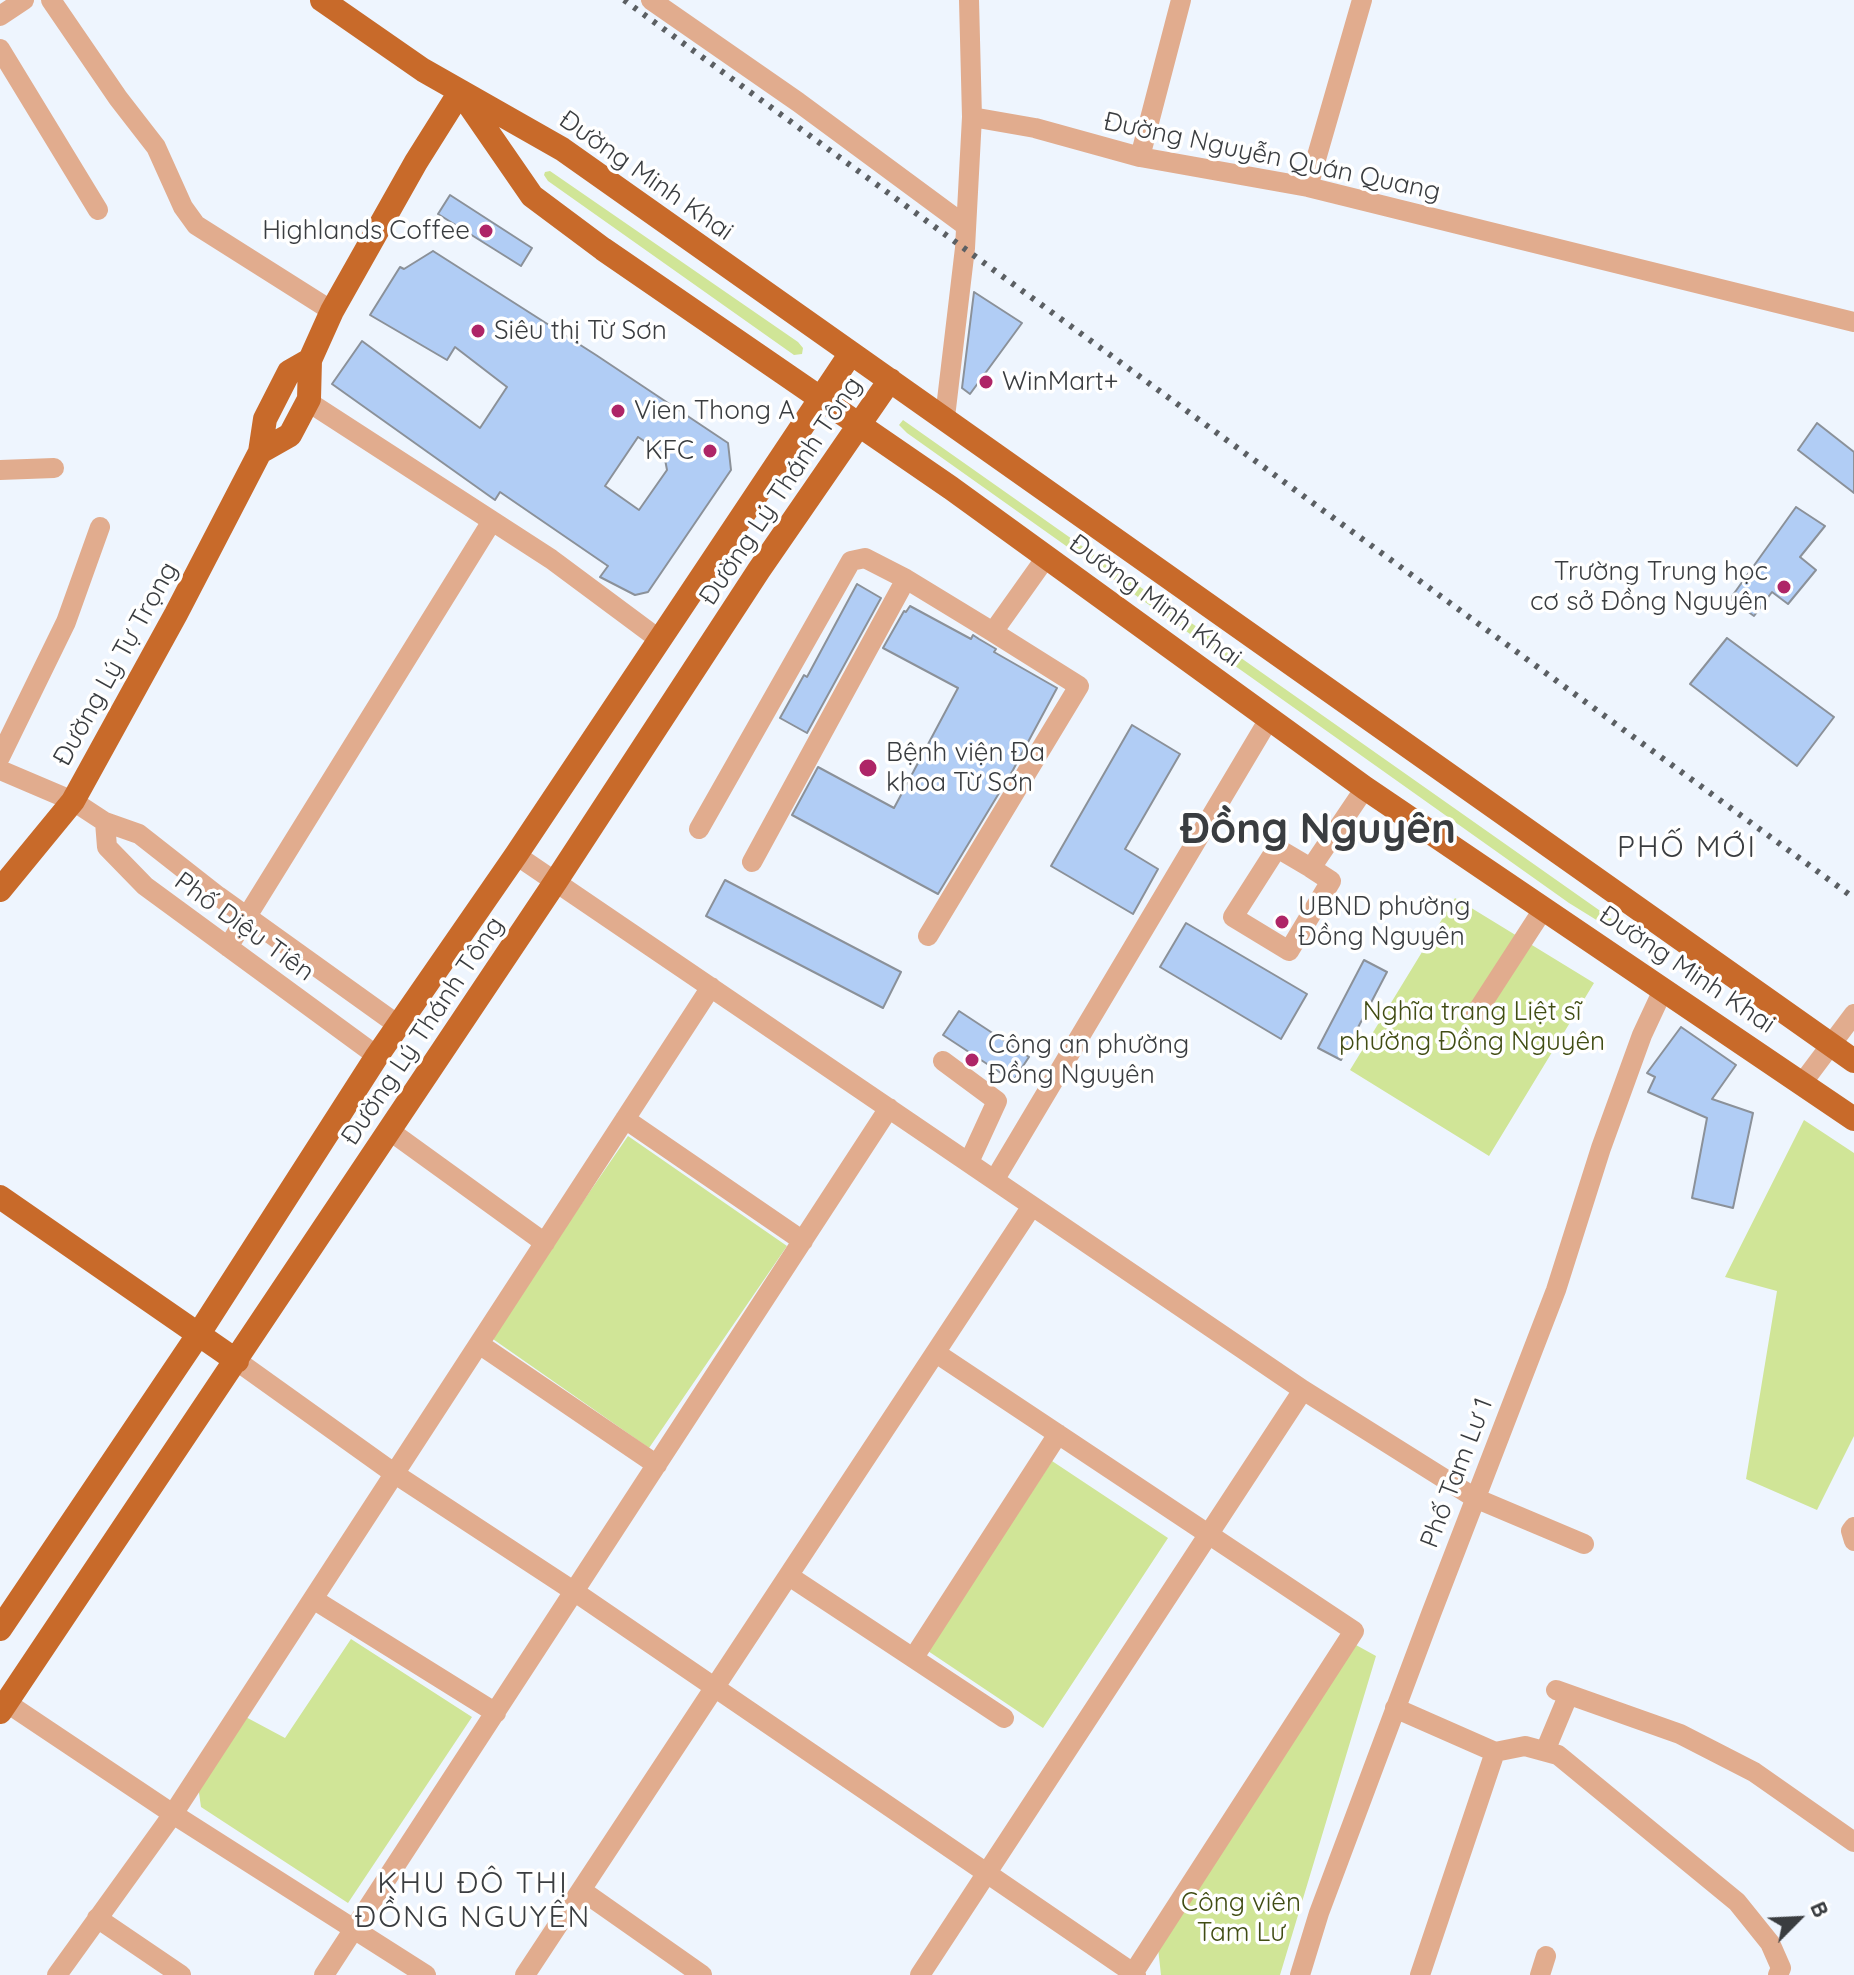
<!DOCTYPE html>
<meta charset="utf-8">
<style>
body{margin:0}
#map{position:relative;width:1854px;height:1975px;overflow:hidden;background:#eef5fe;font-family:Quicksand,sans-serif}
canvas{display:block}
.north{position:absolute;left:1758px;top:1879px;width:80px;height:80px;-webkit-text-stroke:6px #fff;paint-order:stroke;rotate:66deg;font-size:22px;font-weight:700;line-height:32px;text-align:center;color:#3a3d40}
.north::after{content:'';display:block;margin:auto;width:28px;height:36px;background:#3a3d40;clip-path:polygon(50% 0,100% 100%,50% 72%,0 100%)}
</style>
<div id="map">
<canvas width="1854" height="1975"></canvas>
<div class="north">B</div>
</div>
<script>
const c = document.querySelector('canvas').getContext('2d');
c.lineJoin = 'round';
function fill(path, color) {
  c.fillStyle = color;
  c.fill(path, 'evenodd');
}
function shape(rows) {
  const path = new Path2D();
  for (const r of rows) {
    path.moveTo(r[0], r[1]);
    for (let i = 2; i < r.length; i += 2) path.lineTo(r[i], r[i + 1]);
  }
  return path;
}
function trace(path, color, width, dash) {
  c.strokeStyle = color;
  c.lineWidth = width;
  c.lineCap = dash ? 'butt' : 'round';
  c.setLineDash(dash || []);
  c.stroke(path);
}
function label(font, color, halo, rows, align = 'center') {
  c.font = font + ' Quicksand,sans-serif';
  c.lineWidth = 7;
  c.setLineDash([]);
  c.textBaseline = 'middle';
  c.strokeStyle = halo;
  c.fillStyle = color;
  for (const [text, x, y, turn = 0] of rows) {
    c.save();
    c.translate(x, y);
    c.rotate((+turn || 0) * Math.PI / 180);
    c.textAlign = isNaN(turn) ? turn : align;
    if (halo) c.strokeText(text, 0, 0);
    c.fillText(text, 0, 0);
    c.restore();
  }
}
fill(shape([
 [550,171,798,342,803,348,802,354,794,355,548,181,544,175,545,172],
 [903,420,1616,922,1611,929,1569,903,907,433,899,425],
 [1455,898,1594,983,1489,1156,1350,1070],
 [1804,1120,1854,1153,1854,1436,1817,1510,1746,1479,1777,1291,1725,1277],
 [628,1136,787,1246,649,1448,490,1337],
 [1052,1461,1168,1538,1043,1728,928,1651],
 [351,1639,472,1717,348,1903,201,1807,198,1786,242,1715,285,1738],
 [1356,1645,1376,1656,1280,1975,1161,1975,1158,1948]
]), '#d0e597');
const building = shape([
 [450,195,532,248,521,266,438,214,450,195],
 [433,251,596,355,728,443,731,470,648,592,635,595,600,577,608,566,500,492,495,500,332,384,362,341,480,428,507,387,455,347,447,360,370,315,400,267,404,269,433,251],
 [638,437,664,454,667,470,639,510,605,486,638,437],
 [974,292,1022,323,970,394,962,388,974,292],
 [1817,423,1854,452,1854,493,1798,450,1817,423],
 [1796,507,1825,526,1800,557,1816,570,1788,604,1772,592,1754,616,1730,599,1796,507],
 [857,584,881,598,807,733,780,718,804,675,807,677,857,584],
 [910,606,971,639,973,635,979,639,996,649,994,652,1057,688,1013,770,938,894,792,815,818,767,894,808,958,688,883,648,904,611,906,612,910,606],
 [1727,638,1834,717,1797,766,1690,684,1727,638],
 [1132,725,1180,754,1125,849,1158,869,1133,914,1051,866,1132,725],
 [725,880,901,972,883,1008,706,916,725,880],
 [1186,923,1307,994,1281,1039,1160,967,1186,923],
 [1364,960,1387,972,1341,1060,1318,1048,1364,960],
 [959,1011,1029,1057,1013,1081,943,1035,959,1011],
 [1681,1027,1736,1065,1712,1099,1753,1113,1733,1208,1692,1198,1707,1118,1648,1092,1655,1077,1647,1073,1681,1027]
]);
fill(building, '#b1cdf5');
trace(building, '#8b9199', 2);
trace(shape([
 [51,0,118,98,156,147,183,207,196,225,332,311],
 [651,0,798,102,966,226],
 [969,0,972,117],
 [0,16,24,0],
 [0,49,98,210],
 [1140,157,1181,0],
 [1308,187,1362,0],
 [307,401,551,559,660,640],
 [945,417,965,248,972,117,1035,128,1140,157,1308,187,1854,322],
 [0,470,54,468],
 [0,757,66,622,100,527],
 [0,770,73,801,105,822,139,834,218,896,398,1025],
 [105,822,107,847,145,886,377,1056],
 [699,829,851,561,865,558,906,579,993,632],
 [516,855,1303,1390,1475,1498,1584,1544],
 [752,862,906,579],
 [1311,868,1331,881,1289,951,1233,917,1277,848,1311,868,1365,788],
 [928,936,1079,686,993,632,1047,556],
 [228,947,492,521],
 [1476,1013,1544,908],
 [943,1061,997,1101,969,1162],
 [1803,1082,1854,1014],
 [625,1119,803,1241],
 [390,1131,545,1243],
 [995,1179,1269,719],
 [479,1344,657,1465],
 [936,1353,1354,1631,1132,1975],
 [237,1361,395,1474,575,1592,1136,1975],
 [1854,1527,1851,1531,1854,1541],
 [789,1576,1004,1718],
 [313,1599,496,1713],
 [914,1657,1058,1434],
 [1556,1690,1680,1734,1754,1772,1854,1842],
 [7,1703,173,1814,426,1975],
 [1395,1708,1495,1752,1525,1746,1558,1755,1737,1902,1770,1943,1781,1968,1778,1975],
 [1545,1751,1568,1696],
 [581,1890,702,1975],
 [97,1918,181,1975],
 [57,1975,173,1814,711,987],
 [324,1975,889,1108],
 [525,1975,1032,1206],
 [920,1975,1303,1390],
 [1300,1975,1319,1913,1431,1614,1556,1290,1601,1148,1642,1035,1663,990],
 [1420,1975,1495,1752],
 [1540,1975,1546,1956]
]), '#e1ac8e', 20);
trace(shape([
 [322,0,423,70,562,149,1854,1061],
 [463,96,532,196,603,249,951,488,1365,788,1854,1119],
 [260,452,290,435,309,399,310,360,332,311,416,162,460,92],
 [0,890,73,801,176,614,260,452,265,419,289,372,310,360],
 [0,1197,237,1361],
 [0,1629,198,1335,377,1056,516,855,851,353],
 [0,1712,556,881,759,570,890,380]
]), '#c86a2a', 24);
trace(shape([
 [624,0,1854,898]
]), '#5b5f63', 6, [4, 8]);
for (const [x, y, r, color] of [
 [486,231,8,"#ae2567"],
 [478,331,8,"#ae2567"],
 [986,382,8,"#ae2567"],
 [618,411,8,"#ae2567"],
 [710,451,8,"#ae2567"],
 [1784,587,8,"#ae2567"],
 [868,768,10,"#ae2567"],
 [1282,922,8,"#ae2567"],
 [972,1060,8,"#ae2567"]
]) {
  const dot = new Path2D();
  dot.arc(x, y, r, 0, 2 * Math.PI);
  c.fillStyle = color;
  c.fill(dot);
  trace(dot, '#fff', 3);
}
label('26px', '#3a3d40', '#fff', [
 ["Đường Nguyễn Quán Quang",1272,157,12],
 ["Đường Minh Khai",646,176,35],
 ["Đường Lý Thánh Tông",781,491,-56],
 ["Đường Minh Khai",1155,601,36],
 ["Đường Lý Tự Trọng",116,664,-61],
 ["Phố Diệu Tiên",244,927,36],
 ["Đường Minh Khai",1687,970,34],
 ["Đường Lý Thánh Tông",423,1031,-56],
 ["Phố Tam Lư 1",1457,1473,-69]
]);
label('26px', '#3a3d40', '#fff', [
 ["Highlands Coffee",470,231,"right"],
 ["Siêu thị Từ Sơn",494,331],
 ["WinMart+",1002,382],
 ["Vien Thong A",634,411],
 ["KFC",694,451,"right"],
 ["Trường Trung học",1768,572,"right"],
 ["cơ sở Đồng Nguyên",1768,602,"right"],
 ["Bệnh viện Đa",886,753],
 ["khoa Từ Sơn",886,783],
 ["UBND phường",1298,907],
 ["Đồng Nguyên",1298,937],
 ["Công an phường",988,1045],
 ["Đồng Nguyên",988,1075]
], 'left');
label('26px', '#414d14', '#fff', [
 ["Nghĩa trang Liệt sĩ",1472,1012],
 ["phường Đồng Nguyên",1472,1042],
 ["Công viên",1241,1903],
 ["Tam Lư",1241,1933]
]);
c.letterSpacing = '2px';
label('30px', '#3a3d40', '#fff', [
 ["PHỐ MỚI",1687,848],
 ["KHU ĐÔ THỊ",473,1884],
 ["ĐỒNG NGUYÊN",473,1918]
]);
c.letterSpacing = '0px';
label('bold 42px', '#3a3d40', '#fff', [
 ["Đồng Nguyên",1318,830]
]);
</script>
